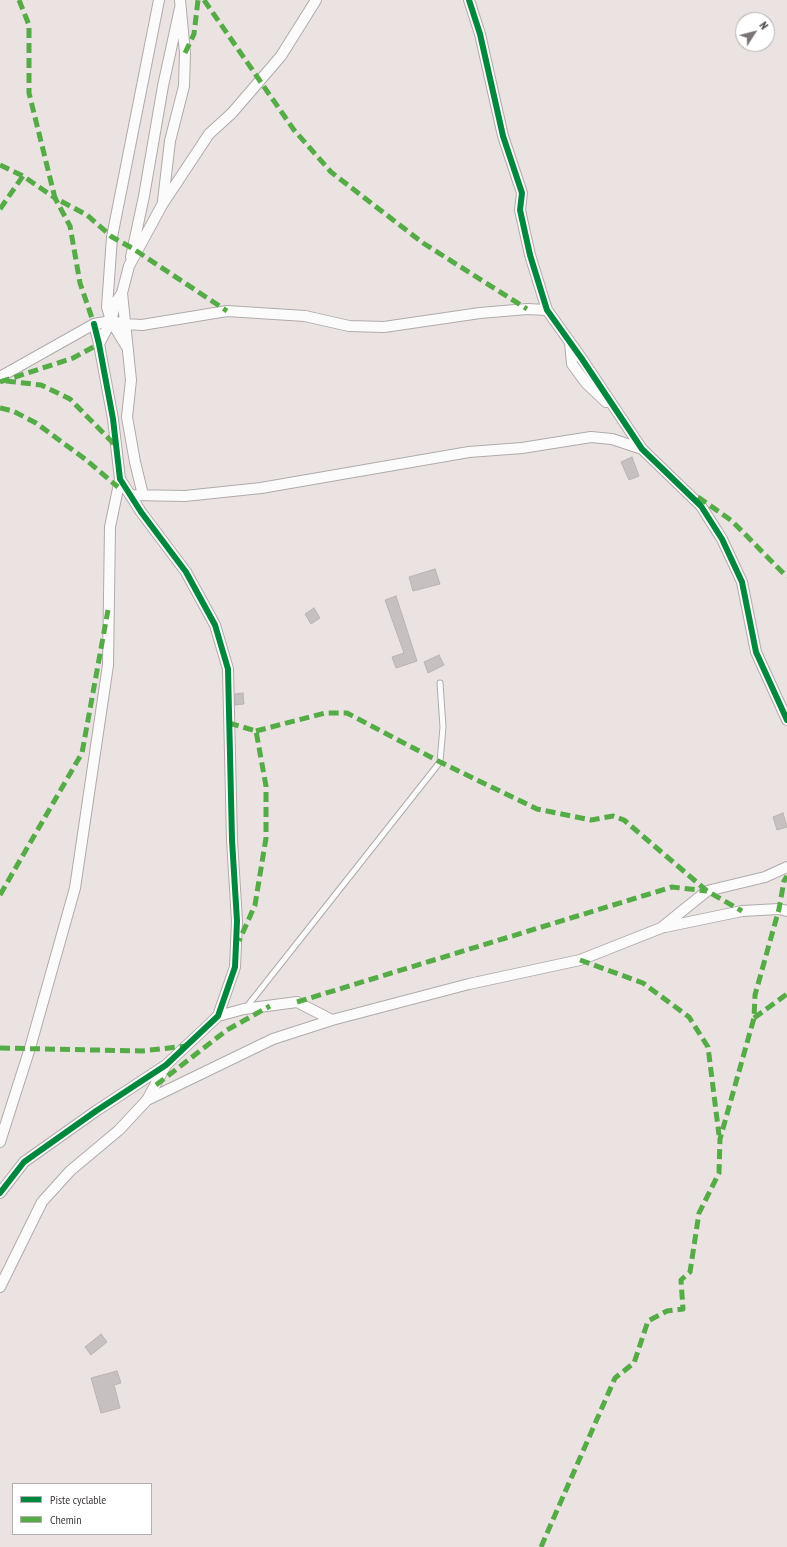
<!DOCTYPE html>
<style>
body{margin:0}
#map{position:relative;width:787px;height:1547px;overflow:hidden;background:#eae3e2;font-family:"PT Sans Narrow",sans-serif}
canvas{display:block}
.legend{position:absolute;left:12px;top:1483px;width:140px;height:52px;box-sizing:border-box;background:#fff;border:1px solid #b2b0af;margin:0;padding:5px 7px;list-style:none;font-size:12px;color:#3e3938}
.legend li{display:flex;align-items:center;gap:8px;height:20px}
.legend b{width:20px;border:1px solid #b2b0af}
.north{position:absolute;left:735px;top:12px;width:40px;height:40px;box-sizing:border-box;background:#fff;border:1px solid #b2b0af;border-radius:50%;rotate:54deg;font-size:11px;font-weight:700;line-height:16px;text-align:center;color:#3e3938}
.north::after{content:'';display:block;margin:auto;width:14px;height:18px;background:#7a7474;clip-path:polygon(50% 0,100% 100%,50% 72%,0 100%)}
</style>
<div id="map">
<canvas width="787" height="1547"></canvas>
<ul class="legend">
<li><b style="height:5px;background:#00873e"></b>Piste cyclable</li>
<li><b style="height:5px;background:#55ac46"></b>Chemin</li>
</ul>
<div class="north">N</div>
</div>
<script>
const c = document.querySelector('canvas').getContext('2d');
c.lineJoin = 'round';
function fill(path, color) {
  c.fillStyle = color;
  c.fill(path, 'evenodd');
}
function shape(rows) {
  const path = new Path2D();
  for (const r of rows) {
    path.moveTo(r[0], r[1]);
    for (let i = 2; i < r.length; i += 2) path.lineTo(r[i], r[i + 1]);
  }
  return path;
}
function trace(path, color, width, dash) {
  c.strokeStyle = color;
  c.lineWidth = width;
  c.lineCap = dash ? 'butt' : 'round';
  c.setLineDash(dash || []);
  c.stroke(path);
}
const building = shape([
 [632,457,639,476,629,480,621,462,632,457],
 [435,569,440,584,413,591,409,577,435,569],
 [396,596,417,661,396,668,392,657,404,653,385,600,396,596],
 [314,608,320,618,311,624,305,614,314,608],
 [439,655,444,665,428,673,424,662,439,655],
 [243,693,244,704,235,705,235,694,243,693],
 [783,813,787,827,777,830,773,817,783,813],
 [101,1334,107,1342,91,1355,85,1347,101,1334],
 [117,1371,121,1383,114,1385,120,1408,101,1413,91,1378,117,1371]
]);
fill(building, '#c6c1c0');
trace(building, '#b9b4b3', 1);
const lane = shape([
 [245,1009,440,762,443,727,440,683]
]);
const street = shape([
 [469,0,480,34,503,136,522,193,520,210,530,255,547,310,582,359,642,449,701,506,722,539,742,582,756,652,787,720],
 [163,201,170,141,184,86,185,53,180,0],
 [131,257,144,196,163,86,180,8],
 [122,293,131,380,127,417,135,462,143,495],
 [570,342,572,364,586,383,606,402],
 [99,344,111,321,116,302,122,293,129,266,162,205,209,134,232,113,281,56,316,0],
 [128,349,111,321,107,307,112,237,159,0],
 [0,377,94,324,111,321,125,324,142,325,227,311,305,316,349,326,384,327,480,313,527,309,547,310],
 [131,495,185,496,261,488,469,452,522,448,591,437,612,439,642,449],
 [665,927,742,911,779,909,787,911],
 [218,1016,244,1009,297,1002,332,1020,469,984,580,960,661,928,707,891,765,877,787,867],
 [147,1100,273,1039,332,1020],
 [0,1142,30,1048,75,888,108,665,110,527,120,479],
 [0,1193,24,1162,96,1111,166,1065,218,1016,235,967,237,921,232,840,228,669,215,625,186,572,141,512,120,479,113,419,99,344,94,324],
 [0,1287,42,1202,70,1171,119,1130,147,1100,166,1065]
]);
trace(lane, '#b0abaa', 7);
trace(street, '#b0abaa', 12);
trace(lane, '#fcfbfb', 5);
trace(street, '#fcfbfb', 10);
trace(shape([
 [19,0,29,25,29,93,55,198,87,215,112,237,132,248,227,311],
 [204,0,294,130,331,172,423,243,527,309],
 [185,53,194,34,198,0],
 [0,165,23,176,55,198,70,226,80,283,94,324],
 [0,209,23,176],
 [6,381,41,385,70,399,115,445],
 [0,382,73,358,99,344],
 [0,408,13,411,36,423,85,459,118,487],
 [698,497,732,521,787,577],
 [229,723,256,731,266,786,266,838,255,905,239,941],
 [256,731,325,713,347,713,440,762,537,809,591,820,613,816,624,820,707,891,742,911],
 [0,895,82,753,108,610],
 [580,960,643,983,689,1017,708,1047,719,1135],
 [297,1002,672,887,707,891],
 [754,1018,787,994],
 [0,1048,142,1051,186,1046],
 [156,1085,227,1030,270,1006],
 [541,1547,615,1378,634,1363,648,1321,667,1311,683,1309,681,1280,690,1272,699,1213,719,1173,720,1139,754,1018,755,995,779,909,784,881,787,876]
]), '#55ac46', 5, [10, 5]);
trace(shape([
 [469,0,480,34,503,136,522,193,520,210,530,255,547,310,582,359,642,449,701,506,722,539,742,582,756,652,787,720],
 [0,1193,24,1162,96,1111,166,1065,218,1016,235,967,237,921,232,840,228,669,215,625,186,572,141,512,120,479,113,419,99,344,94,324]
]), '#00873e', 6);
</script>
